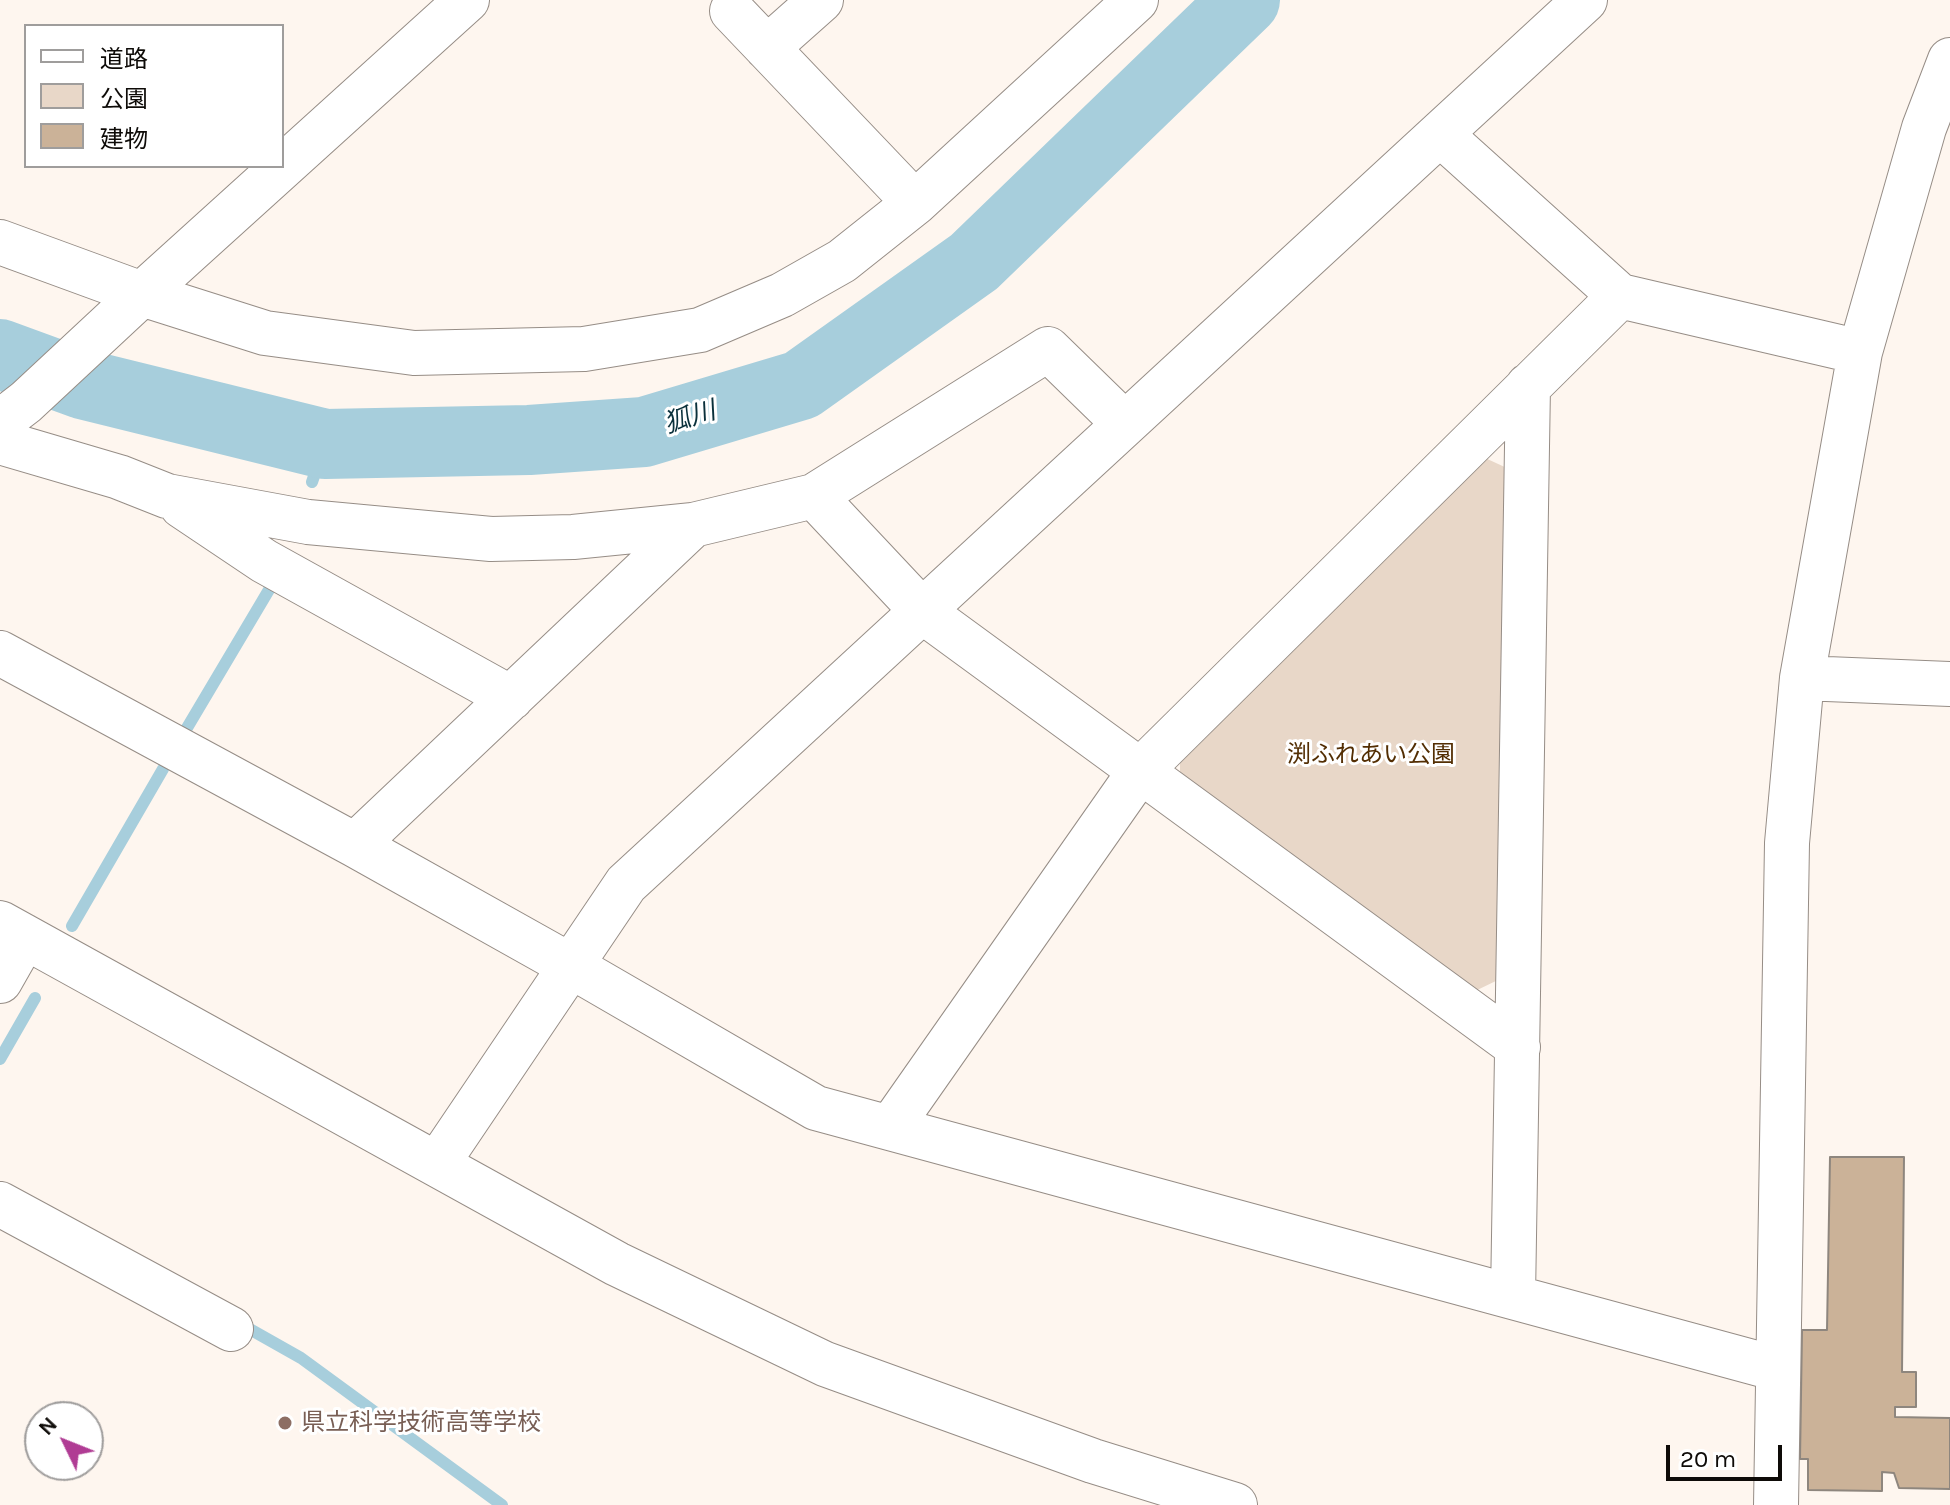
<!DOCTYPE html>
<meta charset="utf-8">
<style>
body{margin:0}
#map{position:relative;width:1950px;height:1505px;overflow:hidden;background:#fef6ef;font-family:Karla,"Noto Sans JP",sans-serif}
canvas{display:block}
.legend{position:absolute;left:24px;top:24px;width:260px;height:144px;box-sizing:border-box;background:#fff;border:2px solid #9f9d9c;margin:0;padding:10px 14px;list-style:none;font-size:24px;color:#0e0b08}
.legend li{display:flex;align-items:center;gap:16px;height:40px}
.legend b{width:40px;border:2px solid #9f9d9c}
.north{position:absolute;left:24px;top:1401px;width:80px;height:80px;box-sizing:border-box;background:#fff;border:2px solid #9f9d9c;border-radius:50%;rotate:313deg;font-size:22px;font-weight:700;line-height:32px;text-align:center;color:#0e0b08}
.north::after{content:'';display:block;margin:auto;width:28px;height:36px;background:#b03c94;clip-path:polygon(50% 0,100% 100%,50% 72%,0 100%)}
.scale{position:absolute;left:1666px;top:1445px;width:116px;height:36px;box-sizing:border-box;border:4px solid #0e0b08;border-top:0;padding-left:10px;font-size:24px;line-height:28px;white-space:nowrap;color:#0e0b08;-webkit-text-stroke:6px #fff;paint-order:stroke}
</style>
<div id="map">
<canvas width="1950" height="1505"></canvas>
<ul class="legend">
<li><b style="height:10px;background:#fff"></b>道路</li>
<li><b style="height:22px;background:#e8d7c8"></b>公園</li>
<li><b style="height:22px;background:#cbb298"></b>建物</li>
</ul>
<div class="north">N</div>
<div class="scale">20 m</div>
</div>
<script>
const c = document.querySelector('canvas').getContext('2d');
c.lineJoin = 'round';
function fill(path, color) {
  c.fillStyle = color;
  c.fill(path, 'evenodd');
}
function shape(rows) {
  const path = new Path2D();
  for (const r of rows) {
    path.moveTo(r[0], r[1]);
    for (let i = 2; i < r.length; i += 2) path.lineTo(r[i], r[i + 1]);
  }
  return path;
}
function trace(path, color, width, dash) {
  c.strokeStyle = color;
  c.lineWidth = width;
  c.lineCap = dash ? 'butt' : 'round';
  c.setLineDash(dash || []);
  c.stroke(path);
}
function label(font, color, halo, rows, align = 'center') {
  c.font = font + ' Karla,"Noto Sans JP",sans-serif';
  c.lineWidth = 6;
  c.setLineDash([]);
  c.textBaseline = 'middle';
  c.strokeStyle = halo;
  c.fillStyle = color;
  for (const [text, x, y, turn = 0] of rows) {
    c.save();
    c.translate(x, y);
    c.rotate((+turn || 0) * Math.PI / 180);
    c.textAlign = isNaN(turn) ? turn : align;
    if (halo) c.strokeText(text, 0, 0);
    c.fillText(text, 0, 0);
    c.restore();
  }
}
fill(shape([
 [1483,457,1509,469,1500,979,1471,993,1180,780,1180,757]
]), '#e8d7c8');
trace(shape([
 [312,482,325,444],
 [181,738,273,583],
 [72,926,163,769],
 [0,1059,35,998],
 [239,1323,301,1358,502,1505]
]), '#a7cedc', 12);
trace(shape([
 [0,354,82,384,325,444,529,440,644,432,801,385,974,262,1245,0]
]), '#a7cedc', 70);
const building = shape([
 [1830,1157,1904,1157,1902,1372,1916,1372,1916,1407,1895,1407,1895,1417,1950,1418,1950,1489,1899,1488,1894,1473,1882,1472,1882,1491,1808,1490,1808,1459,1800,1459,1802,1330,1827,1330,1830,1157]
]);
fill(building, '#cbb298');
trace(building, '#8e867e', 2);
const minor = shape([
 [732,11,915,203],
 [767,48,821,0],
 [1440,134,1620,296,1860,352],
 [0,242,142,294,265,333,414,353,584,349,700,330,782,295,842,261,915,203,1136,0],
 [0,422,26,402,142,294,467,0],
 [0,442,119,477,167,496,308,522,491,539,573,537,693,525,814,496,1048,349,1125,424],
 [814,496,922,611,1518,1047],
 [182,506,264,561,511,698],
 [0,653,355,845,571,966,816,1108,1778,1369],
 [1802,678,1950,684],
 [355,845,693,525],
 [0,923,617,1264,825,1364,1093,1461,1235,1505],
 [0,981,25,937],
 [890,1128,1140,771,1620,296],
 [437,1164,626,884,1585,0],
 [0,1204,231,1329],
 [1513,1297,1528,386],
 [1776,1505,1787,843,1802,678,1860,352,1924,128,1950,60]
]);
trace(minor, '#968d86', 46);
trace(minor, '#fff', 44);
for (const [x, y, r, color] of [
 [285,1423,8,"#8d6e63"]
]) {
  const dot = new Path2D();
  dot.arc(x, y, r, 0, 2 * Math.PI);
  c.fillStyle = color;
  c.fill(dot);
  trace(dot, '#fff', 3);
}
label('24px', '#532e03', '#fff', [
 ["渕ふれあい公園",1371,755]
]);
label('24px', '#785e54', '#fff', [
 ["県立科学技術高等学校",301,1423]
], 'left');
label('italic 26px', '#0a303b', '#fff', [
 ["狐川",690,418,-17]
]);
</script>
